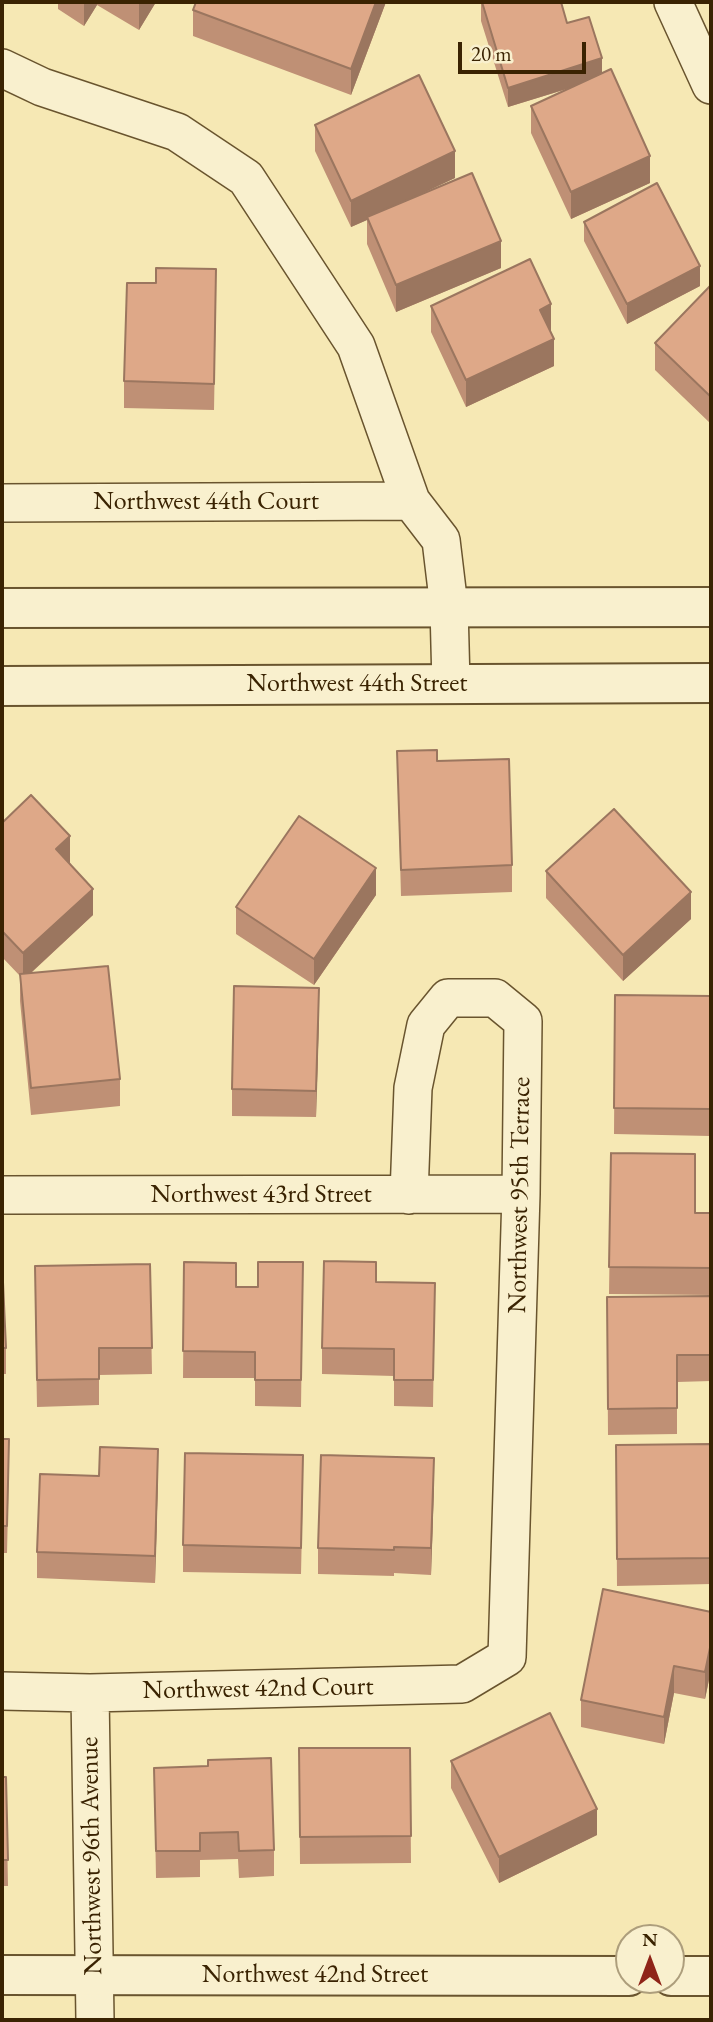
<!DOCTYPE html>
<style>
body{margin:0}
#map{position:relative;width:713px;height:2022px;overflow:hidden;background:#f6e8b4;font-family:"EB Garamond",serif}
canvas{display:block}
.frame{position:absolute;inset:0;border:4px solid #3a2302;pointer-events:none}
.north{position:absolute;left:615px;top:1924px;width:70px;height:70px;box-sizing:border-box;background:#f9f0ce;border:2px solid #ad9e7c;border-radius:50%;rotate:0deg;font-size:19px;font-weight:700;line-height:28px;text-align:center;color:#3a2302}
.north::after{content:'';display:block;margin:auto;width:24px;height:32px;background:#8f2418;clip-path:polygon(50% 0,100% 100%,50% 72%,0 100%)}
.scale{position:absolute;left:458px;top:42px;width:128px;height:32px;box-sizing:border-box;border:4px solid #3a2302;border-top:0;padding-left:9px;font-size:21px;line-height:24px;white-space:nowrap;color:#3a2302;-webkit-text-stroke:5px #f9f0ce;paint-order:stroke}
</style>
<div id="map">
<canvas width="713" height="2022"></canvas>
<div class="frame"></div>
<div class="north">N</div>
<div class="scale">20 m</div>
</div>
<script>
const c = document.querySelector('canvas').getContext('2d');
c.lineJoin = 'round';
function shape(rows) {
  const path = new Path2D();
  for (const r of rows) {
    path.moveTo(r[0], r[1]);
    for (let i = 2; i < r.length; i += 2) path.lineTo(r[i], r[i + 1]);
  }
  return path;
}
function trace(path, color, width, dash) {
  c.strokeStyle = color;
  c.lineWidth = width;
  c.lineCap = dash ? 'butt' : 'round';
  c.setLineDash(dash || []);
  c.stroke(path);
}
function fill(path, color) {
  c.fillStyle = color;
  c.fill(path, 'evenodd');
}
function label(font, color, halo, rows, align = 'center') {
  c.font = font + ' "EB Garamond",serif';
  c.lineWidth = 5;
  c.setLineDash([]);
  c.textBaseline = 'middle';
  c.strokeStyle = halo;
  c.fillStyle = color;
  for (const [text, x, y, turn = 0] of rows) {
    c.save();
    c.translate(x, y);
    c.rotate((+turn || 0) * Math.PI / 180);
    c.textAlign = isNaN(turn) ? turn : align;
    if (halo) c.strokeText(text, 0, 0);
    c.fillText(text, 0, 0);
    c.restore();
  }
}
const minor = shape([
 [673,2,711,85],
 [2,68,42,87,177,132,246,178,356,346,411,501,441,540,449,607,451,684],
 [2,503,411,501],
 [2,1195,521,1194],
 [2,1691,90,1693,462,1684,507,1657,521,1194,523,1021,495,998,448,998,426,1025,413,1088,409,1195],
 [90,1693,95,2020]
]);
const tertiary = shape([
 [2,608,711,607],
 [2,686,711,683],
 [2,1975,629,1976],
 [671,1976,711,1976]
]);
trace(minor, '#69542e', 40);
trace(tertiary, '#69542e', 42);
trace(minor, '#f9f0ce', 37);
trace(tertiary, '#f9f0ce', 38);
fill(shape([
 [58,2,156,2,139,30,97,5,84,26,58,9],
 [196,2,386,2,351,95,193,36,193,10],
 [481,2,567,23,602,73,650,183,571,219,531,133,531,106,570,88,508,107,481,21],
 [315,125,455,178,416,196,501,268,396,312,367,244,367,220,351,227,315,151],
 [584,222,700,286,627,324,584,241],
 [711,285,711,424,655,370,655,343],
 [216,296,214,410,124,408,124,381],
 [431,306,551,331,550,331,554,366,466,407,431,332],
 [397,751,437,761,512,865,512,892,401,896],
 [2,823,70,863,93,915,30,974,120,1079,120,1106,31,1115,20,1001,20,976,2,957],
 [546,871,691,919,623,981,546,898],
 [376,895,314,985,236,934,236,907],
 [615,995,711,1088,710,1136,614,1134],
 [319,1015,316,1117,232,1116,232,1089],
 [611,1153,695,1213,711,1213,711,1295,609,1294],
 [2,1260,6,1348,6,1374,2,1374],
 [184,1262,236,1287,258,1287,303,1262,301,1407,255,1406,255,1378,183,1378],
 [150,1264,152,1374,99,1375,99,1405,37,1407,35,1293],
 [376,1282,435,1283,433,1407,394,1406,394,1376,322,1374,322,1348],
 [711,1296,711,1381,677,1382,677,1434,608,1435,607,1297],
 [2,1439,9,1466,7,1553,2,1553],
 [711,1444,711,1584,617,1586,616,1445],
 [99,1476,158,1476,155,1583,37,1578,37,1552],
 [303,1482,301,1574,183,1572,183,1545],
 [434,1484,431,1575,394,1573,394,1576,318,1574,318,1548],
 [711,1612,711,1670,705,1699,674,1693,664,1744,581,1727,581,1700],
 [299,1748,410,1748,411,1863,300,1864],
 [451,1761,597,1835,499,1883,451,1788],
 [154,1768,274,1850,274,1876,239,1878,238,1859,200,1860,200,1877,156,1878],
 [2,1777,6,1777,8,1886,2,1886]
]), '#bf9075');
fill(shape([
 [84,2,97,2,97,5,84,26],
 [140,2,156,2,139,30,139,3],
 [376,2,386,2,351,95,351,69],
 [602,58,602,78,508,107,508,88],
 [455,151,455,178,368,219,367,217,367,220,351,227,351,201],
 [650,156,650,183,571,219,571,192],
 [501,241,501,268,396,312,396,285],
 [700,266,700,286,627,324,627,304],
 [551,304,551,331,540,336,540,310],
 [554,339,554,366,466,407,466,380],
 [70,836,70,863,56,876,56,849],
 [376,868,376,895,314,985,314,959],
 [93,889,93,915,23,980,23,953],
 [691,892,691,919,623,981,623,955],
 [319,988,319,1015,316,1117,316,1091],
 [158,1449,158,1476,155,1583,155,1556],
 [434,1458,434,1484,431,1575,431,1548],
 [711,1643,711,1670,705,1699,705,1672],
 [674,1666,674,1693,664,1744,664,1717],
 [597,1809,597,1835,499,1883,499,1857]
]), '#9b765f');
const building = shape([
 [196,2,376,2,351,69,193,10,196,2],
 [482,2,561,2,567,23,589,17,602,58,508,88,482,2],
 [611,69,650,156,571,192,531,106,611,69],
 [419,75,455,151,351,201,315,125,419,75],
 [472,173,501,241,396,285,367,217,472,173],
 [657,183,700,266,627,304,584,222,657,183],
 [530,259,551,304,540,310,554,339,466,380,431,306,530,259],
 [156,268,216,269,214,384,124,381,127,283,156,283,156,268],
 [711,285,711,397,655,343,711,285],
 [437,750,437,761,509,759,512,865,401,870,397,751,437,750],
 [31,795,70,836,56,849,93,889,23,953,2,931,2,823,31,795],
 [614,809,691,892,623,955,546,871,614,809],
 [299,816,376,868,314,959,236,907,299,816],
 [108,966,120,1079,31,1088,20,974,108,966],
 [234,986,319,988,316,1091,232,1089,234,986],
 [615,995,711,996,710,1109,614,1108,615,995],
 [611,1153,695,1154,695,1213,711,1213,711,1268,609,1267,611,1153],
 [2,1260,6,1348,2,1348,2,1260],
 [324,1261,376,1262,376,1282,435,1283,433,1380,394,1380,394,1349,322,1348,324,1261],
 [184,1262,236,1263,236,1287,258,1287,258,1262,303,1262,301,1380,255,1380,255,1352,183,1351,184,1262],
 [150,1264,152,1348,99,1348,99,1379,37,1380,35,1266,150,1264],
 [711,1296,711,1355,677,1355,677,1408,608,1409,607,1297,711,1296],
 [2,1439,9,1439,7,1526,2,1526,2,1439],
 [711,1444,711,1558,617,1559,616,1445,711,1444],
 [100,1447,158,1449,155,1556,37,1552,40,1474,99,1476,100,1447],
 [185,1453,303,1455,301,1548,183,1545,185,1453],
 [321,1455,434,1458,431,1548,394,1547,394,1550,318,1548,321,1455],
 [603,1589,711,1612,711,1643,705,1672,674,1666,664,1717,581,1700,603,1589],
 [550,1713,597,1809,499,1857,451,1761,550,1713],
 [299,1748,410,1748,411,1836,300,1837,299,1748],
 [271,1758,274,1850,239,1851,238,1832,200,1833,200,1851,156,1851,154,1768,208,1766,208,1760,271,1758],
 [2,1777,6,1777,8,1860,2,1860,2,1777]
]);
fill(building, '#dea888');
trace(building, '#9b765f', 2);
label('26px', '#3a2302', '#f9f0ce', [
 ["Northwest 44th Court",206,502],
 ["Northwest 44th Street",357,684],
 ["Northwest 43rd Street",261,1195],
 ["Northwest 95th Terrace",520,1195,-89],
 ["Northwest 42nd Court",258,1689,-1],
 ["Northwest 96th Avenue",92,1856,-91],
 ["Northwest 42nd Street",315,1975]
]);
</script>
